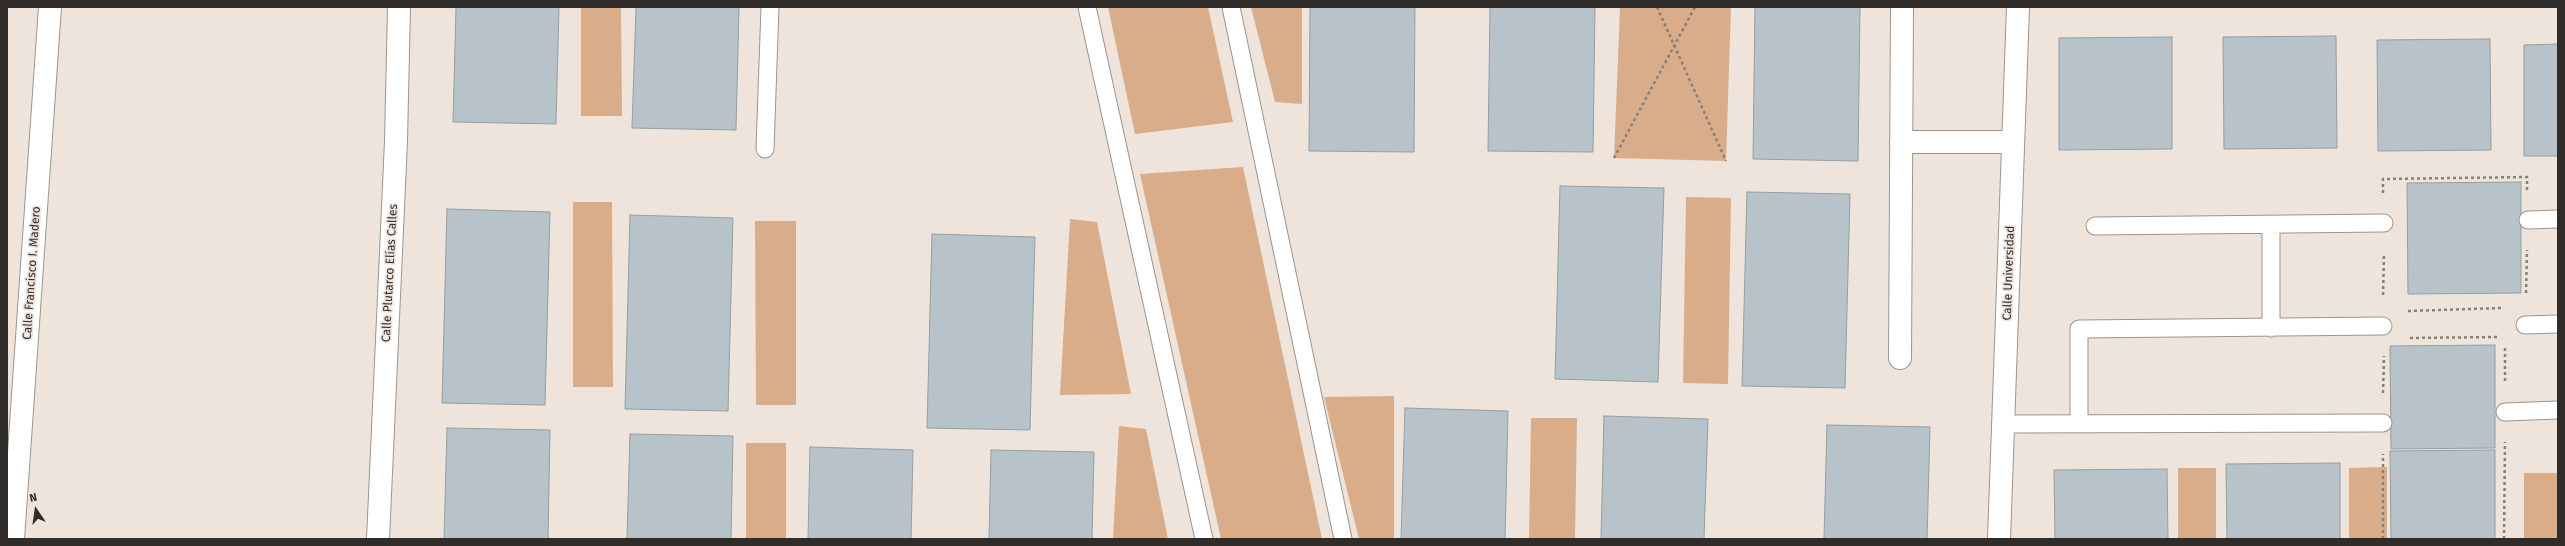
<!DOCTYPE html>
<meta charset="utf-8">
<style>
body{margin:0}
#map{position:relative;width:2565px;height:546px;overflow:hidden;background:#eee4dc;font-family:"Fira Sans",sans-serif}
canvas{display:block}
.frame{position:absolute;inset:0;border:8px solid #302c29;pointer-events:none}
.north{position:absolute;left:16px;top:490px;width:40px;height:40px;-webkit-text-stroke:3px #eee4dc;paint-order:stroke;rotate:347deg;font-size:11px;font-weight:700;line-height:16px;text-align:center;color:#302c29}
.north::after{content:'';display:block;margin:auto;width:14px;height:18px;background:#302c29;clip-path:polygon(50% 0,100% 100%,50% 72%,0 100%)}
</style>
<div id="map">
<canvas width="2565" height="546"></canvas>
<div class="frame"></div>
<div class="north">N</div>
</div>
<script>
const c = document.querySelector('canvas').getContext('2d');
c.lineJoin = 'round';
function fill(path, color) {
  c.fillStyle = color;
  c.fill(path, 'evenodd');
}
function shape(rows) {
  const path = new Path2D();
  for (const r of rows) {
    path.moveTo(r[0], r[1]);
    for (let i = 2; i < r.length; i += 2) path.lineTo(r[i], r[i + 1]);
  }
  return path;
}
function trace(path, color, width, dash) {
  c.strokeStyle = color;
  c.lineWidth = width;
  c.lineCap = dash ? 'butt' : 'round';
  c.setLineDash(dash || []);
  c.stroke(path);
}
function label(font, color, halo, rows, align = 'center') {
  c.font = font + ' "Fira Sans",sans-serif';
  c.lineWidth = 3.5;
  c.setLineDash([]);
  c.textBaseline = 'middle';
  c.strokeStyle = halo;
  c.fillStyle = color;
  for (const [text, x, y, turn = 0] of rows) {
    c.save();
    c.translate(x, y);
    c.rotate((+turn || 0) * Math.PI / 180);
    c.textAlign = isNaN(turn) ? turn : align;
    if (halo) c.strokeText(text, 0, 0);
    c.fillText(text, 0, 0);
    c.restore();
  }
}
fill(shape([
 [581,7,621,7,622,116,581,116],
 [1108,7,1208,7,1233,122,1135,134],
 [1251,7,1302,7,1302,104,1275,102],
 [1620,7,1731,7,1726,161,1614,158],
 [1243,167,1322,539,1221,539,1140,174],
 [1686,197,1731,198,1728,384,1683,383],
 [573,202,612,202,613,387,573,387],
 [1070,219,1097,222,1131,394,1060,395],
 [755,221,796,221,796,405,756,405],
 [1394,396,1394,539,1359,539,1324,397],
 [1531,418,1577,418,1575,539,1529,539],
 [1119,426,1146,429,1168,539,1113,539],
 [746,443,786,443,786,539,746,539],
 [2387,467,2387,539,2349,539,2349,468],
 [2178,468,2216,468,2216,539,2178,539],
 [2524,473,2558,473,2558,539,2524,539]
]), '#d9ad8a');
const building = shape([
 [456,7,559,7,556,124,453,122,456,7],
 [636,7,739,7,736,130,632,128,636,7],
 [1310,7,1415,7,1414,152,1309,151,1310,7],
 [1490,7,1595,7,1593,152,1488,151,1490,7],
 [1755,7,1860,7,1858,161,1753,159,1755,7],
 [2336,36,2337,148,2224,149,2223,37,2336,36],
 [2172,37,2172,149,2059,150,2059,38,2172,37],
 [2490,39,2491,150,2378,151,2377,40,2490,39],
 [2558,44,2558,156,2524,156,2524,45,2558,44],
 [2521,182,2521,293,2408,294,2407,183,2521,182],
 [1560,186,1664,188,1658,382,1555,379,1560,186],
 [1747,192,1850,194,1845,388,1742,386,1747,192],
 [447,209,550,212,545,405,442,403,447,209],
 [630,215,733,218,728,411,625,409,630,215],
 [932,234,1035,237,1030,430,927,428,932,234],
 [2495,345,2495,448,2391,449,2390,346,2495,345],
 [1405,408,1508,411,1505,539,1401,539,1405,408],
 [1604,416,1708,419,1704,539,1601,539,1604,416],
 [1827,425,1930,427,1927,539,1824,539,1827,425],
 [447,428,550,430,548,539,444,539,447,428],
 [630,434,733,436,731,539,627,539,630,434],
 [810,447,913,450,911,539,808,539,810,447],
 [991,450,1094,452,1092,539,989,539,991,450],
 [2495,450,2495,539,2391,539,2390,451,2495,450],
 [2340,463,2340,539,2227,539,2226,464,2340,463],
 [2167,469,2168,539,2055,539,2054,470,2167,469]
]);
fill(building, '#b8c3c9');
trace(building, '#939ea4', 1);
const service = shape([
 [1087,7,1204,539],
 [1231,7,1343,539],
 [765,149,770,7],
 [2528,220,2558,219],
 [2271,225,2271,328],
 [2095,226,2384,223],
 [2525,325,2558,324],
 [2505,412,2558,410],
 [2003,424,2383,423],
 [2079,424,2079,329,2383,326]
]);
const minor = shape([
 [1901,142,2013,142],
 [1900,358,1902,7],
 [13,539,50,7],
 [378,539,396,141,399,7],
 [1999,539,2018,7]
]);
trace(service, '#9d948d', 19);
trace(minor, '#9d948d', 24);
trace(shape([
 [1657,7,1726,161],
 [1614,158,1695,7],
 [2383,193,2383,179,2527,177,2527,190],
 [2526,293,2527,250],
 [2383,295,2384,254],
 [2408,311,2501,308],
 [2410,338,2497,337],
 [2505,381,2505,348],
 [2383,393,2384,356],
 [2383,539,2383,454],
 [2504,539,2505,442]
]), '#867f7a', 2.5, [3, 3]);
trace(service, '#fff', 17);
trace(minor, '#fff', 22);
label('12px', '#302c29', '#eee4dc', [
 ["Calle Francisco I. Madero",32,273,-86],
 ["Calle Plutarco Elías Calles",390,273,-87],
 ["Calle Universidad",2009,273,-88]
]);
</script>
